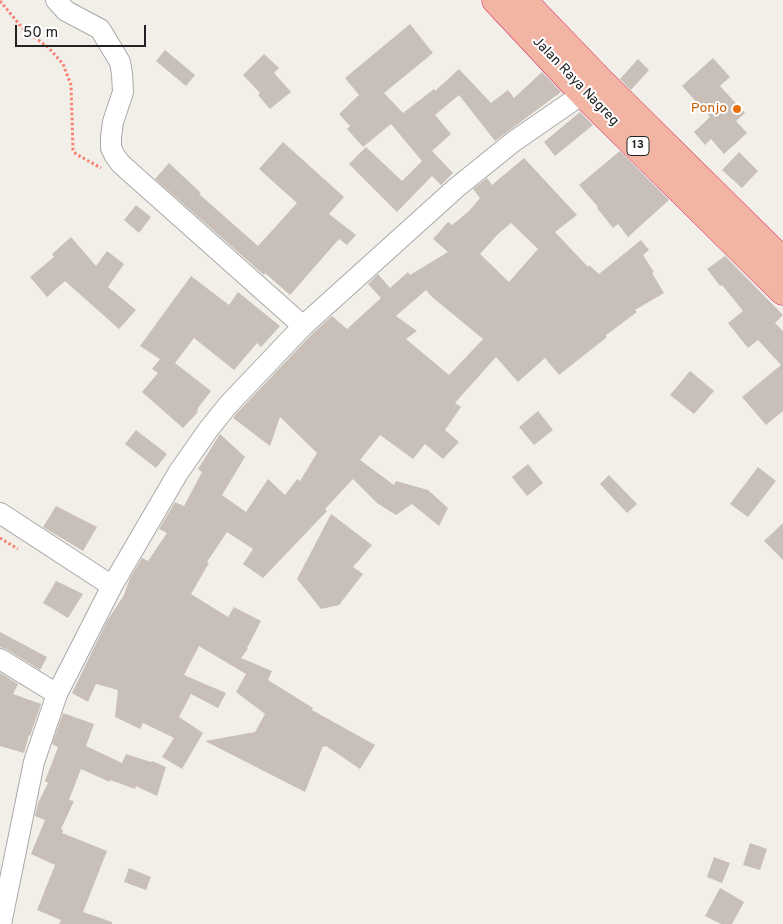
<!DOCTYPE html>
<style>
body{margin:0}
#map{position:relative;width:783px;height:924px;overflow:hidden;background:#f2efe9;font-family:Overpass,sans-serif}
canvas{display:block}
.scale{position:absolute;left:15px;top:25px;width:131px;height:22px;box-sizing:border-box;border:2px solid #222;border-top:0;padding-left:6px;font-size:15px;line-height:18px;white-space:nowrap;color:#222;-webkit-text-stroke:4px #fff;paint-order:stroke}
</style>
<div id="map">
<canvas width="783" height="924"></canvas>
<div class="scale">50 m</div>
</div>
<script>
const c = document.querySelector('canvas').getContext('2d');
c.lineJoin = 'round';
function fill(path, color) {
  c.fillStyle = color;
  c.fill(path, 'evenodd');
}
function shape(rows) {
  const path = new Path2D();
  for (const r of rows) {
    path.moveTo(r[0], r[1]);
    for (let i = 2; i < r.length; i += 2) path.lineTo(r[i], r[i + 1]);
  }
  return path;
}
function trace(path, color, width, dash) {
  c.strokeStyle = color;
  c.lineWidth = width;
  c.lineCap = dash ? 'butt' : 'round';
  c.setLineDash(dash || []);
  c.stroke(path);
}
function label(font, color, halo, rows, align = 'center') {
  c.font = font + ' Overpass,sans-serif';
  c.lineWidth = 4;
  c.setLineDash([]);
  c.textBaseline = 'middle';
  c.strokeStyle = halo;
  c.fillStyle = color;
  for (const [text, x, y, turn = 0] of rows) {
    c.save();
    c.translate(x, y);
    c.rotate((+turn || 0) * Math.PI / 180);
    c.textAlign = isNaN(turn) ? turn : align;
    if (halo) c.strokeText(text, 0, 0);
    c.fillText(text, 0, 0);
    c.restore();
  }
}
fill(shape([
 [410,24,433,53,384,93,403,113,434,89,435,91,459,69,491,103,508,90,514,98,542,72,561,92,495,141,459,95,435,115,451,134,432,151,453,173,441,185,432,176,397,212,349,164,366,147,402,181,422,161,391,124,363,147,347,129,350,126,339,114,359,95,345,78],
 [165,50,195,75,186,86,156,61],
 [264,54,279,68,274,73,291,92,270,109,258,95,260,93,243,75],
 [713,58,730,77,720,86,745,113,736,121,747,133,724,154,711,139,705,145,694,132,710,117,682,86],
 [638,59,649,70,631,90,620,79],
 [580,112,593,125,555,156,544,142],
 [283,142,344,197,329,214,356,235,347,245,339,239,290,295,265,273,264,275,155,179,169,163,201,193,199,194,258,246,297,203,259,169],
 [620,151,669,200,628,237,618,224,613,228,597,208,598,207,579,185],
 [739,152,758,171,742,188,722,170],
 [524,158,577,215,555,232,588,267,589,265,599,274,641,240,649,250,643,255,654,272,652,273,664,293,635,310,637,312,605,336,607,337,559,375,545,358,518,382,496,357,455,403,461,407,445,430,459,442,443,459,425,444,413,459,380,435,360,460,394,485,396,481,428,490,448,508,439,526,412,504,396,515,377,503,353,479,325,509,327,511,263,578,243,564,253,549,227,532,207,562,209,563,191,594,228,617,234,607,261,621,247,648,248,649,241,658,272,671,268,680,313,708,312,710,375,745,360,769,326,746,325,747,323,746,305,792,205,741,255,732,265,714,236,692,246,674,199,646,184,675,226,693,218,708,191,694,179,717,203,733,182,769,162,757,174,738,143,723,140,729,115,717,118,690,96,684,88,702,72,693,107,621,124,595,130,578,142,558,148,561,167,533,159,529,175,502,184,506,202,472,198,469,220,434,245,457,222,495,246,512,268,479,285,495,297,479,300,481,317,453,280,417,270,446,233,418,237,413,311,335,332,316,347,329,381,298,368,284,378,274,390,288,408,272,410,275,448,252,433,239,448,222,452,225,469,211,480,198,473,189,487,178,492,185],
 [511,223,538,249,509,282,480,254,498,234],
 [426,290,432,297,483,339,449,375,406,339,417,331,396,316],
 [136,205,151,217,139,233,124,220],
 [71,237,96,266,107,251,124,264,108,287,136,310,119,329,65,281,47,297,30,277,54,257,52,254],
 [725,256,783,315,775,323,783,331,783,411,766,425,742,397,781,365,758,340,748,348,728,323,743,311,722,285,720,286,707,269],
 [191,276,229,305,238,292,280,326,261,347,257,343,234,370,194,338,175,363,211,391,198,408,197,413,183,428,142,392,158,373,152,369,160,359,140,346],
 [690,371,714,391,694,414,670,395],
 [538,411,553,430,534,445,519,427],
 [136,430,167,454,156,468,125,444],
 [528,464,543,483,527,496,512,477],
 [758,467,776,481,748,517,730,504],
 [609,475,637,504,627,513,600,484],
 [56,506,97,527,83,551,43,527],
 [331,514,372,545,353,567,363,574,339,605,321,609,297,579],
 [783,523,783,560,764,541],
 [56,581,83,594,68,618,43,603],
 [0,632,47,657,40,670,6,649,0,647],
 [0,673,18,684,13,694,41,704,30,736,29,735,24,753,0,746],
 [63,713,94,724,86,746,122,763,126,754,151,762,152,761,166,767,157,796,136,786,135,789,110,780,110,782,81,769,69,800,74,801,61,829,63,830,62,833,107,851,83,912,112,922,112,924,59,924,61,920,37,910,55,865,31,854,45,820,35,816,38,803,48,783,45,781,58,747,52,744],
 [750,843,767,849,760,870,743,865],
 [714,857,730,863,722,883,707,877],
 [129,868,151,877,146,890,124,882],
 [720,888,744,902,732,924,721,924,705,916]
]), '#c7bfb8');
const minor = shape([
 [56,0,66,11,100,29,120,62,122,74,123,92,113,122,111,137,111,148,115,156,121,164,303,326],
 [0,513,112,586],
 [0,659,57,694],
 [1,924,34,762,57,694,112,586,178,473,208,430,228,405,303,326,456,188,513,142,594,86]
]);
const trunk = shape([
 [496,0,584,94,783,291],
 [523,1,600,81,783,262]
]);
trace(minor, '#a9a9a9', 22);
trace(trunk, '#dc2a67', 29);
trace(shape([
 [0,1,24,30,48,47,63,64,71,85,73,150,76,154,101,168],
 [0,538,18,549]
]), '#fa8072', 3, [2.5, 2.5]);
trace(minor, '#fff', 20);
trace(trunk, '#f2b4a3', 28);
for (const [x, y, r, color] of [
 [737,109,5,"#e8710a"]
]) {
  const dot = new Path2D();
  dot.arc(x, y, r, 0, 2 * Math.PI);
  c.fillStyle = color;
  c.fill(dot);
  trace(dot, '#fff', 2);
}
for (const [x, y, w] of [
 [638,146,22]
]) {
  const box = new Path2D();
  box.roundRect(x - w / 2, y - 9.5, w, 19, 4);
  c.fillStyle = '#fff';
  c.fill(box);
  trace(box, '#222', 1);
}
label('bold 12px', '#222', null, [
 ["13",638,146]
]);
label('14px', '#222', '#fff', [
 ["Jalan Raya Nagreg",575,82,46]
]);
label('14px', '#c56008', '#fff', [
 ["Ponjo",727,109]
], 'right');
</script>
